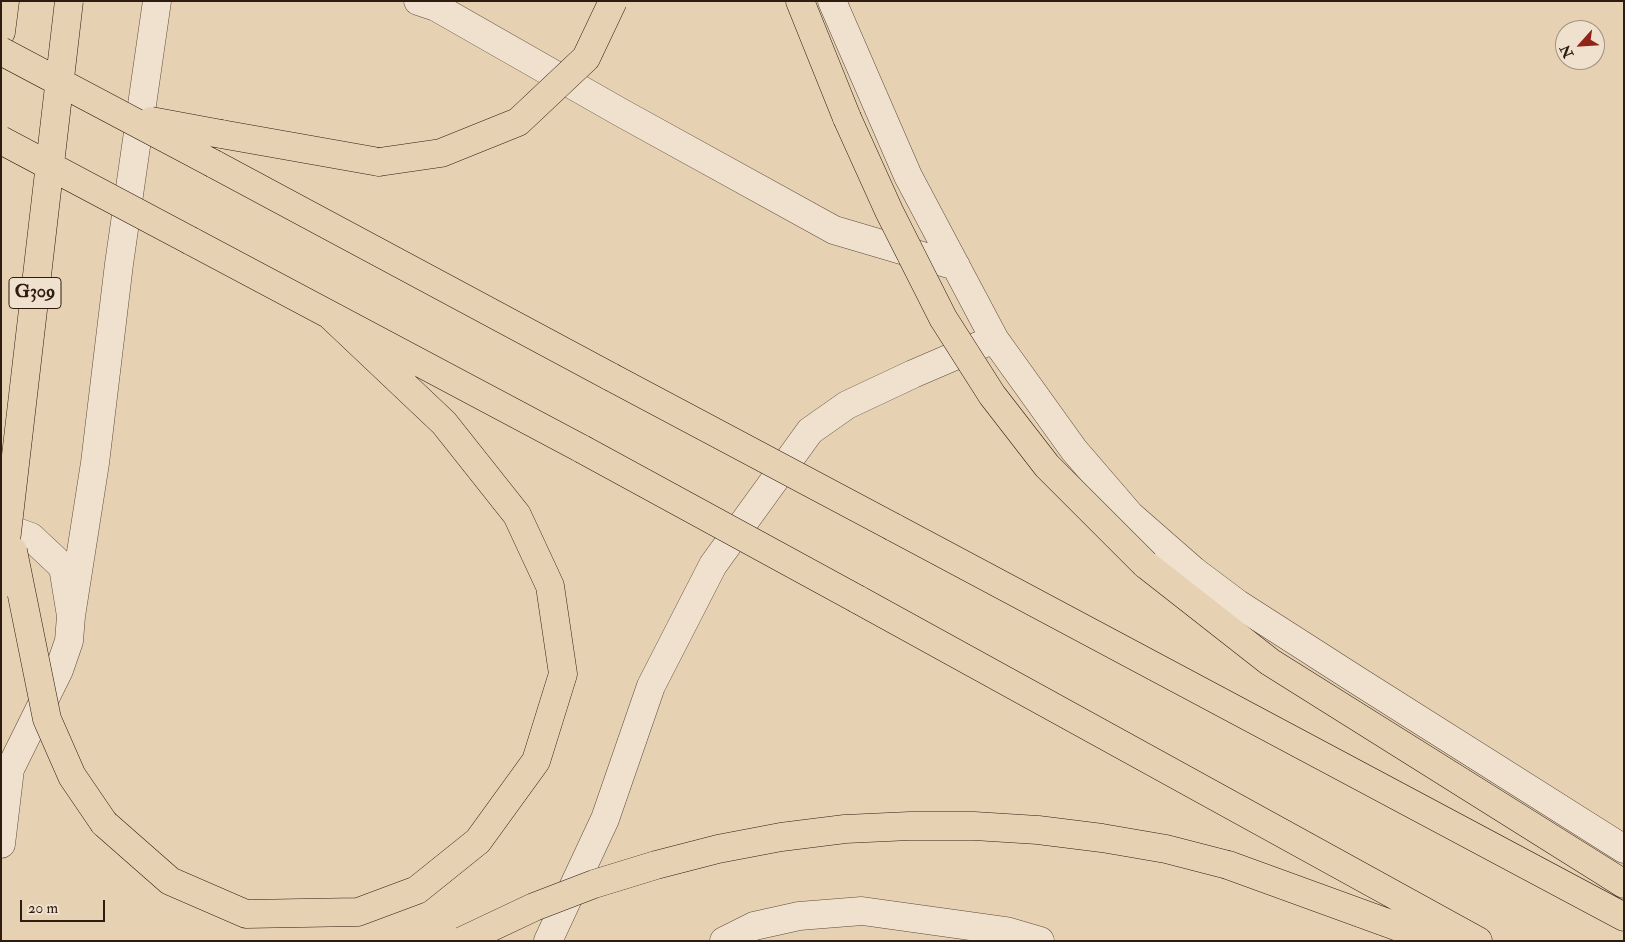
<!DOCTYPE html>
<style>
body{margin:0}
#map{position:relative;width:1625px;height:942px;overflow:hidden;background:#e6d1b3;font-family:"IM FELL Double Pica",serif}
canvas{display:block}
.frame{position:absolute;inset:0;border:2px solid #2f1c11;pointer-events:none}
.north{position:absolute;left:1555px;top:20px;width:50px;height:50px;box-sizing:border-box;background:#efe1ce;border:1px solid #a29282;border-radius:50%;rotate:244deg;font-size:14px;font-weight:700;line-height:20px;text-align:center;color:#2f1c11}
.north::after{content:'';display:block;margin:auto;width:18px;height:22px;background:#8f2418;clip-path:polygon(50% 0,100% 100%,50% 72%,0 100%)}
.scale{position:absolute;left:20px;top:900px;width:85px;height:22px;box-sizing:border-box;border:2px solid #2f1c11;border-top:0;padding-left:6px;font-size:15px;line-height:18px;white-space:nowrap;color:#2f1c11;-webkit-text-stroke:4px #efe1ce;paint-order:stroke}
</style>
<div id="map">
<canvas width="1625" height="942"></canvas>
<div class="frame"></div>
<div class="north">N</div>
<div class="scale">20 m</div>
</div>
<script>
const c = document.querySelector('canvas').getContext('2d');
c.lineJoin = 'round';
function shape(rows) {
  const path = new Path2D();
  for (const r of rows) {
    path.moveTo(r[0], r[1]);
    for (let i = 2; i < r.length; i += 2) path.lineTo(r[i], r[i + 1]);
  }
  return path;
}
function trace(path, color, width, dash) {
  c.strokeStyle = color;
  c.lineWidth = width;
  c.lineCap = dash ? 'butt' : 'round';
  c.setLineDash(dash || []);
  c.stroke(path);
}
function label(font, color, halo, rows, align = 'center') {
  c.font = font + ' "IM FELL Double Pica",serif';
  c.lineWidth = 4;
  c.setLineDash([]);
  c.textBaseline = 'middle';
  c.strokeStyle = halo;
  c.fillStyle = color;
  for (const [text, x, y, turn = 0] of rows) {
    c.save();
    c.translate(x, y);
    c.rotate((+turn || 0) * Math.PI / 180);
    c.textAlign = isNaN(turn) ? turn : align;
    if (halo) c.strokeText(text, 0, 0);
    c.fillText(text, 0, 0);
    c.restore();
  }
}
const minor = shape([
 [418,1,436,7,620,112,834,230,956,266],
 [832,1,908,176,995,340,1074,450,1130,515,1194,571,1238,604,1355,679,1624,849],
 [1,526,31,537,63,567,71,616,69,641,59,670,10,769,1,844],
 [71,616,95,463,119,264,157,1],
 [548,941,605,819,651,686,713,565,810,431,847,405,913,374,985,343],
 [724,941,754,926,799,916,862,911,1006,931,1040,941]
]);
const highway = shape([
 [800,1,847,118],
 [1,32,5,1],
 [221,134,379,162],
 [214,164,611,377],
 [191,241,582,449],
 [893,527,1624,917],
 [1145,564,1270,662,1624,884],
 [857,599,1478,941],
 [104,823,170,881,246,914,358,912,417,890,478,841,536,761,563,674,550,586,517,515,444,423,332,317],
 [1228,865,1437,941]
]);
trace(minor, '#5d493a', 29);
trace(highway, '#2f1c11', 29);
trace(minor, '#efe1ce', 28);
trace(highway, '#e6d1b3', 28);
const highwayBridge = shape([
 [1,51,214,164],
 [847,118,889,211,943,318,992,395,1047,466,1145,564],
 [151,121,221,134],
 [1,140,191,241],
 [379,162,441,153,518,122,586,58,613,1],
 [611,377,893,527],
 [582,449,857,599],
 [13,551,47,719,72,776,104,823],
 [1,584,69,1],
 [462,941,534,907,594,884,656,865,718,849,781,837,845,829,910,826,974,826,1038,830,1102,838,1166,849,1228,865]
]);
trace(highwayBridge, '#2f1c11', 29, []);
trace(highwayBridge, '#e6d1b3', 28);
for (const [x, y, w] of [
 [35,293,52]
]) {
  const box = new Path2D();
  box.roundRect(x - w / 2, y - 15.5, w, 31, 4);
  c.fillStyle = '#efe1ce';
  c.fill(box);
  trace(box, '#2f1c11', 1);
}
label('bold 18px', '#2f1c11', null, [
 ["G309",35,293]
]);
</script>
